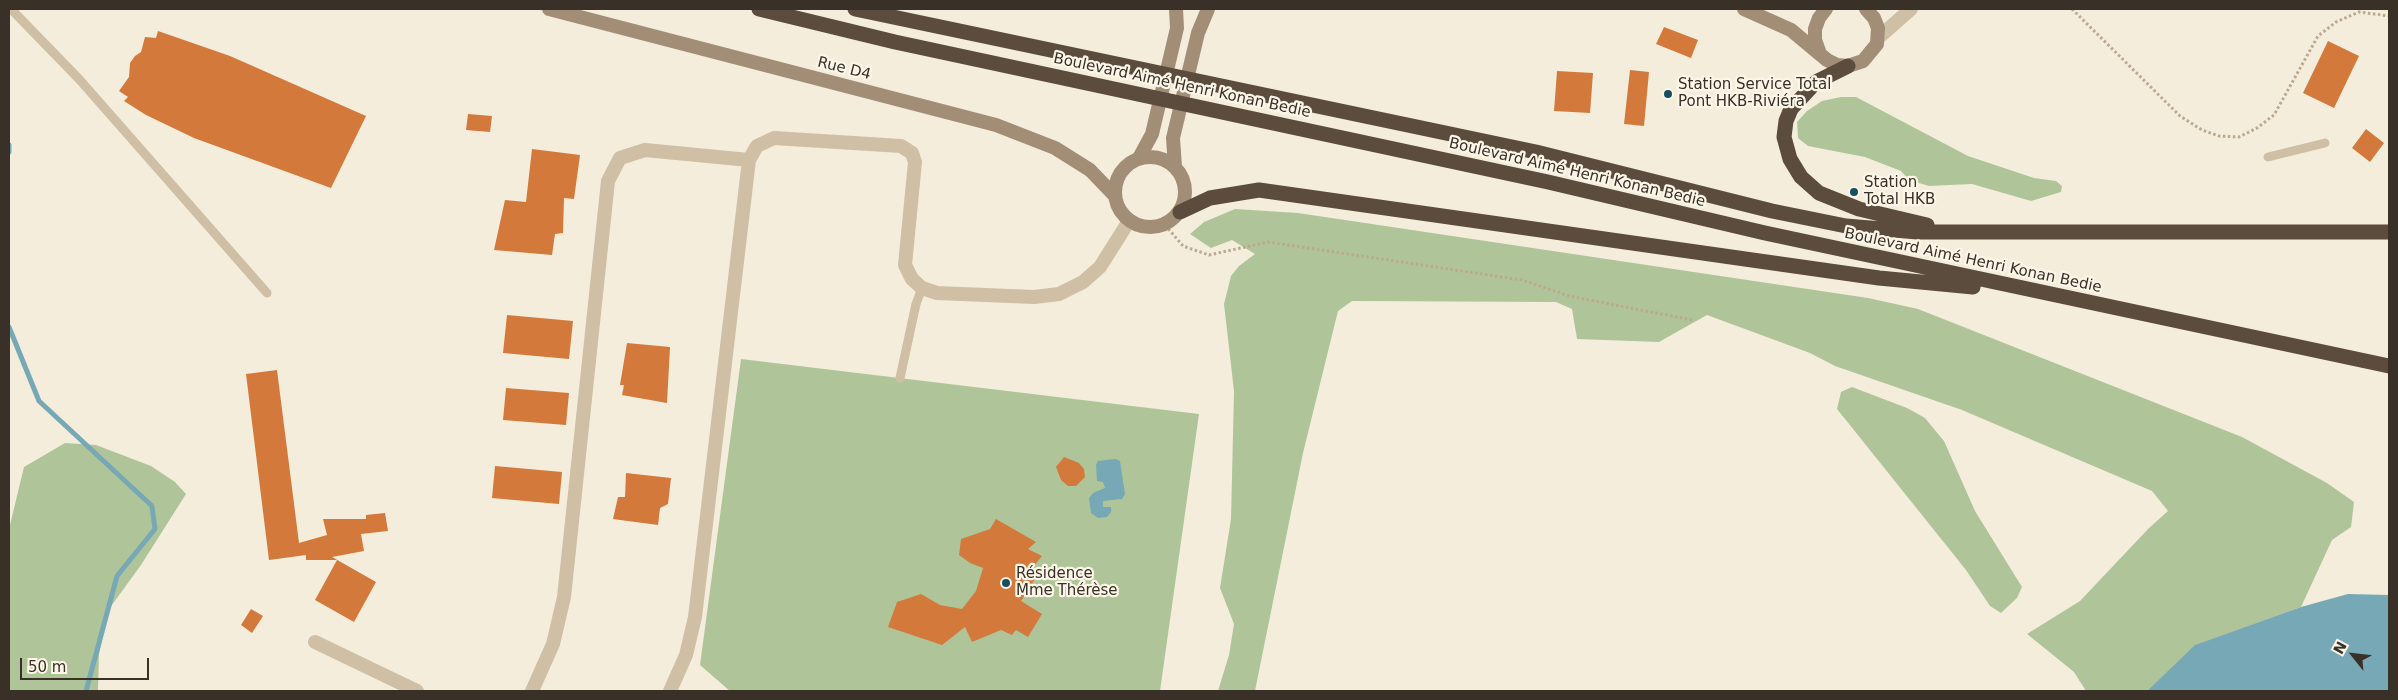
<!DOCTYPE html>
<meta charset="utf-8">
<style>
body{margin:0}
#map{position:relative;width:2398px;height:700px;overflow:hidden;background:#f5eddb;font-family:"DejaVu Sans",sans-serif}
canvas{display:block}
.frame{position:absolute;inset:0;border:10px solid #393027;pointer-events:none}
.north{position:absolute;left:2328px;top:630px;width:50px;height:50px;-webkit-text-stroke:4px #fbf6e8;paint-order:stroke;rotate:299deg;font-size:14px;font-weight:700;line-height:20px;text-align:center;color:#393027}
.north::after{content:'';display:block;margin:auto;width:18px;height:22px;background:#393027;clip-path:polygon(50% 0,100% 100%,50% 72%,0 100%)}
.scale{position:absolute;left:20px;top:658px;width:129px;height:22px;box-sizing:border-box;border:2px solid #393027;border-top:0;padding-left:6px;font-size:15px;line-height:18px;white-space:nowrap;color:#393027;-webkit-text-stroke:4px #fbf6e8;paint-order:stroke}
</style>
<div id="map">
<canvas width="2398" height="700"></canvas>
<div class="frame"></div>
<div class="north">N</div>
<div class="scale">50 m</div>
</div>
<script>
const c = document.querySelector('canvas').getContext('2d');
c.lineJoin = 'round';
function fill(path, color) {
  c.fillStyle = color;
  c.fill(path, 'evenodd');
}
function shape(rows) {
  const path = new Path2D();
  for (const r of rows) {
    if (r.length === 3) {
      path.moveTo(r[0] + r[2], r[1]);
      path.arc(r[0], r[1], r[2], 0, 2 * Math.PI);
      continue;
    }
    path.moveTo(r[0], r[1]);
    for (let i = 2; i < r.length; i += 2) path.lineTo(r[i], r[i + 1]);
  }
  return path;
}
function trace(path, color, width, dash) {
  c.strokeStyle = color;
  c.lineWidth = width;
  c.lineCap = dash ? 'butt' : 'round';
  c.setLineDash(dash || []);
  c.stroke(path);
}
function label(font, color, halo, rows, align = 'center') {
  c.font = font + ' "DejaVu Sans",sans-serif';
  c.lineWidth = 4.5;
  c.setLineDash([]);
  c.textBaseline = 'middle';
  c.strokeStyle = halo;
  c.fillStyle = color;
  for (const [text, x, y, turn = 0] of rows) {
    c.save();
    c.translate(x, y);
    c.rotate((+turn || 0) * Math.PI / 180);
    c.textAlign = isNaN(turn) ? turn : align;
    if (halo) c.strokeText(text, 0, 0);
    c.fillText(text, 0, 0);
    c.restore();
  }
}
fill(shape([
 [1841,97,1856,97,1968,156,2034,178,2056,181,2062,186,2061,192,2031,201,1972,184,1929,186,1909,180,1901,171,1865,157,1808,146,1798,138,1797,122,1807,111,1822,101],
 [1235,209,1298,213,1868,298,1918,309,2242,437,2327,483,2354,502,2351,527,2332,540,2301,607,2196,645,2147,691,2086,691,2074,672,2027,634,2080,601,2149,528,2168,511,2152,491,1962,410,1835,366,1810,353,1707,315,1659,342,1577,339,1572,309,1556,302,1352,301,1338,311,1303,453,1255,691,1218,691,1229,655,1234,624,1220,588,1231,519,1234,391,1224,304,1231,276,1239,266,1255,254,1232,240,1211,248,1190,234,1204,222],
 [741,359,1199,414,1160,691,730,691,700,665],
 [1852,387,1907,408,1925,418,1944,441,1975,511,2022,587,2017,598,2001,613,1990,606,1966,570,1837,409,1841,392],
 [65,443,96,445,151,466,175,482,186,494,141,565,109,609,99,654,98,691,9,691,9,529,24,467]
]), '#afc599');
fill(shape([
 [1115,459,1120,461,1125,494,1122,499,1103,501,1103,507,1111,507,1111,512,1107,517,1098,518,1091,513,1089,498,1093,493,1105,488,1103,482,1097,481,1096,465,1098,461],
 [2348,594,2389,595,2389,691,2147,691,2195,645,2301,607]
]), '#77a8b5');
trace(shape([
 [9,145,9,152],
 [9,327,39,401,152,506,155,529,117,576,86,691]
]), '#77a8b5', 5);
fill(shape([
 [1664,27,1698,40,1691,58,1656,44],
 [158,31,230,56,366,116,331,188,194,138,146,115,124,101,128,97,119,91,129,77,130,63,135,56,141,52,145,37,156,38],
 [2328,41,2359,56,2334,108,2303,93],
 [1630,70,1649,72,1644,126,1624,124],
 [1557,71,1593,73,1590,113,1554,111],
 [468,114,492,116,490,132,466,130],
 [2366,129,2384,143,2370,162,2352,148],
 [532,149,580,155,574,199,564,198,563,233,555,234,552,255,494,250,505,200,526,202],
 [507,315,573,321,569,359,503,353],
 [627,343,670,347,667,403,622,395,624,385,620,385],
 [277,370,299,543,327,535,323,519,366,519,366,515,385,513,388,531,361,534,364,551,332,557,376,582,354,622,315,600,337,560,306,560,306,555,269,560,246,374],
 [506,388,569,393,566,425,503,420],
 [1064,457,1079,463,1084,469,1085,477,1076,486,1068,486,1061,480,1056,467],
 [495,466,562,472,559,504,492,498],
 [626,473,671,478,668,504,660,508,658,525,613,519,618,497,625,497],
 [996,519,1036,542,1028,549,1042,556,1028,573,1038,574,1021,601,1042,614,1028,637,1016,630,1012,635,1001,630,972,642,965,627,942,645,888,627,897,602,921,594,940,605,962,609,976,591,983,568,970,563,959,555,961,539,990,529],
 [251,609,263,616,252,633,241,625]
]), '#d3793b');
trace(shape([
 [2072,9,2180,116,2202,130,2219,136,2239,137,2257,128,2274,115,2318,36,2336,22,2359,12,2389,16],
 [1165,225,1183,246,1209,255,1268,242,1522,280,1569,296,1692,320]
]), '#baa98f', 3, [2.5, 2.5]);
trace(shape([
 [11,9,79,79,267,293],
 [2268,157,2325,143],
 [900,378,916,304,922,288]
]), '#cebfa5', 9);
trace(shape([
 [315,642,417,691],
 [532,691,553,644,564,597,608,181,620,158,645,150,749,160],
 [670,691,686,655,695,617,749,160,757,146,774,138,901,146,912,153,915,162,905,265,912,279,922,288,937,293,1034,297,1059,294,1083,282,1100,267,1129,221]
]), '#cebfa5', 14);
trace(shape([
 [1878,38,1911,9]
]), '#cebfa5', 14);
trace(shape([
 [549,9,996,125,1055,148,1090,170,1115,196],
 [1744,9,1791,30,1827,60,1837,65,1848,66,1863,61,1877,44,1878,28,1874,18,1866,9],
 [1819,51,1815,40,1815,29,1819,18,1826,9],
 [1150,192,35],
 [1139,158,1152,134,1177,28,1176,9],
 [1175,167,1173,138,1198,33,1208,9]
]), '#a28e76', 14);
trace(shape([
 [759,9,895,42,1548,182,1765,233,2389,366],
 [855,9,1536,152,1772,211,1846,226,1918,232,2389,232],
 [1848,66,1816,82,1791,109,1786,121,1784,137,1790,159,1801,177,1819,193,1859,209,1927,225],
 [1180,212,1210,198,1259,190,1879,278,1973,287]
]), '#5b4c3d', 15);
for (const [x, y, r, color] of [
 [1668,94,5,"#184f60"],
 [1854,192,5,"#184f60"],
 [1006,583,5,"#184f60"]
]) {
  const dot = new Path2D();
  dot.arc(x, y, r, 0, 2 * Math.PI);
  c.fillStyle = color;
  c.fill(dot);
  trace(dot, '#fbf6e8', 2);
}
label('15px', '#393027', '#fbf6e8', [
 ["Rue D4",844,69,14],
 ["Boulevard Aimé Henri Konan Bedie",1182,86,12],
 ["Boulevard Aimé Henri Konan Bedie",1577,173,13],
 ["Boulevard Aimé Henri Konan Bedie",1973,261,12]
]);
label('15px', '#393027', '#fbf6e8', [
 ["Station Service Total",1678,85],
 ["Pont HKB-Riviéra",1678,102],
 ["Station",1864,183],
 ["Total HKB",1864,200],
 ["Résidence",1016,574],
 ["Mme Thérèse",1016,591]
], 'left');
</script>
